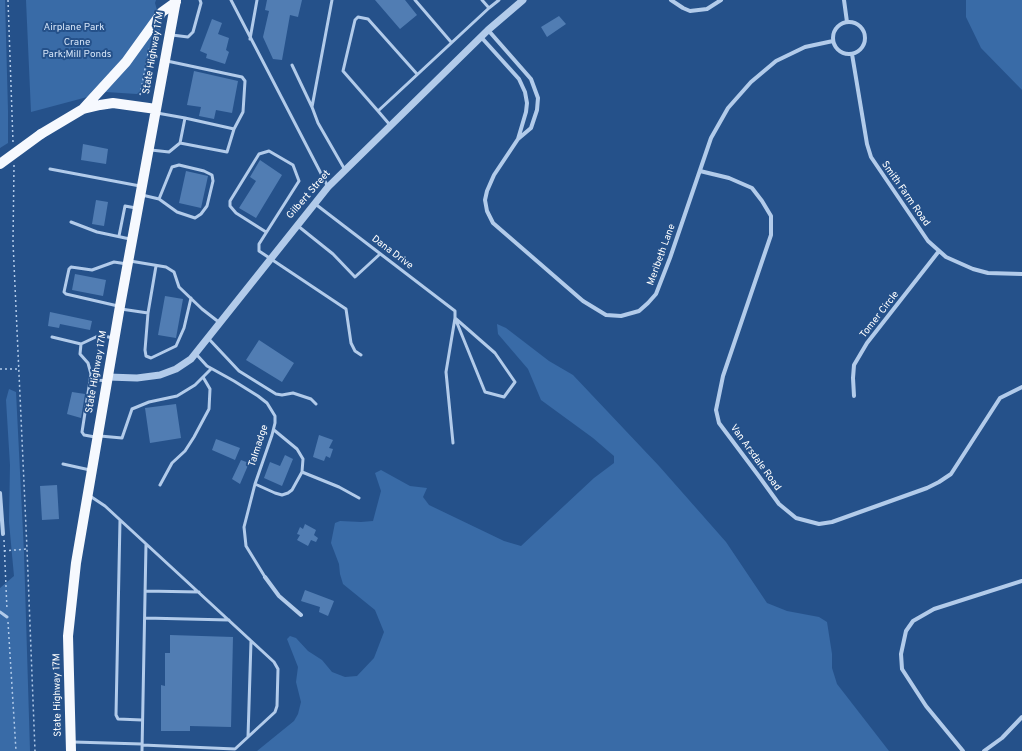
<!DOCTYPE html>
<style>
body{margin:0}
canvas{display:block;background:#25518a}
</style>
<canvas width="1022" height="751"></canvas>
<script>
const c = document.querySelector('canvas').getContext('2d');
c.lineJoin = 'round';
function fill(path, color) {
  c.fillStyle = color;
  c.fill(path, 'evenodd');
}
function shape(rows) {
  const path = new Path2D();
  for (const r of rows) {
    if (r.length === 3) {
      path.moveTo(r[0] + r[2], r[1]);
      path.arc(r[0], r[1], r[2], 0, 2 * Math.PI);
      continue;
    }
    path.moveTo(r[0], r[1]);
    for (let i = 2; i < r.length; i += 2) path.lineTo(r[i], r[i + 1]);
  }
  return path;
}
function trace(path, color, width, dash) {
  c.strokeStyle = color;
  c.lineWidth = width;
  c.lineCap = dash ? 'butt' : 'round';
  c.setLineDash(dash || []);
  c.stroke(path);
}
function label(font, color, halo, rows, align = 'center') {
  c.font = font + ' Overpass,sans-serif';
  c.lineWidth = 4;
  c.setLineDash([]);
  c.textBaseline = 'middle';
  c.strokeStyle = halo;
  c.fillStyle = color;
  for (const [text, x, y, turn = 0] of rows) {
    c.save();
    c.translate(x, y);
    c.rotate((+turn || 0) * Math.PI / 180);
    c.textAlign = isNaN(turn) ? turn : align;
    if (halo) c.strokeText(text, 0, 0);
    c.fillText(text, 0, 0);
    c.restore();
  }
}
fill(shape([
 [0,0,5,0,8,111,8,143,0,148],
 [26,0,156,0,155,3,161,25,150,82,137,94,106,92,31,112],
 [966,0,1022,0,1022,90,981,48,966,17],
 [497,324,506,328,549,361,573,375,659,466,726,542,767,603,787,611,819,617,827,622,832,654,832,668,837,684,889,751,257,751,294,721,298,714,301,702,296,682,298,667,287,639,290,636,296,638,308,651,322,660,332,672,345,677,357,676,374,658,384,632,375,610,343,584,340,574,339,564,331,543,335,523,340,521,361,522,373,521,381,491,375,473,381,470,410,486,427,488,423,497,429,505,504,541,521,546,594,478,614,463,614,456,593,438,541,400,528,369,498,334],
 [9,389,16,392,24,553,30,751,0,751,0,588,14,576,9,522,10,465,6,400]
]), '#396ba7');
fill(shape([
 [267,0,302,0,298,17,290,15,282,60,273,59,263,37,269,11,265,10],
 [375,0,405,0,417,15,400,29],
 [559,16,566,24,547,37,541,27],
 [212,19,222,23,218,34,229,38,226,50,229,52,225,64,206,58,207,54,200,51],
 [194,71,238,81,232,113,216,110,214,119,199,116,201,107,187,105],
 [83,144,108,149,106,164,81,160],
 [260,160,282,175,256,218,239,208,256,181,250,177],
 [186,171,208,176,201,208,179,203],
 [96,200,108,202,104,226,92,224],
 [75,274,106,280,103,296,72,290],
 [165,296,183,299,176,338,158,335],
 [50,312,92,321,90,330,60,324,59,328,48,326],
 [259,340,294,363,282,382,246,360],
 [72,392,85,394,81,418,67,414],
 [176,404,181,438,150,443,145,408],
 [319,435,333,440,329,448,333,449,330,458,326,456,324,461,313,457],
 [216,439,240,448,235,460,212,450],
 [285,455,293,459,282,486,264,478,270,462,280,466],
 [241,460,249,463,240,484,232,479],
 [57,485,59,519,42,520,40,486],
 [305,524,316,530,314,535,318,538,316,542,311,540,308,546,297,540,300,535,297,534,300,527,303,529],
 [305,590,334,601,328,616,319,612,320,607,301,601],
 [170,635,233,637,231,727,190,726,190,731,161,731,161,685,165,686,165,653,170,653]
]), '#517db3');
trace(shape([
 [8,0,13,142],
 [140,95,149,48],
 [14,165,13,242,27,549,35,751],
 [0,369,18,369],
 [4,540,7,610],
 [4,551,26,549],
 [8,622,16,751]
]), '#b2cbea', 1.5, [2, 3]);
trace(shape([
 [231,0,328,187],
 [332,0,312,107,318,123,345,170],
 [415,0,451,42],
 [482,0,489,8,499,0],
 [172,35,188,37,193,32,201,3,200,0],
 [250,39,257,0],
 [167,61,242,77,245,81,243,112,234,129],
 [292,65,312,107],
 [378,111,343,71,355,20,358,17,368,19,417,74],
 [157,113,185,118,234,129,227,152,180,143,185,118],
 [390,125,378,111,489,8],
 [151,150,169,152,180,143],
 [50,169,140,186],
 [142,195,159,199,177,212,195,218,201,214,207,206,213,181,212,175,204,171,179,165,172,167,159,199],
 [314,203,455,311,455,318,446,372,453,443],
 [71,222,97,232,130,239],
 [298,226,333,254,355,277,380,254],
 [266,232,236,213,230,206,230,201,259,154,269,151,293,165,299,181,259,244,259,251,346,309,351,343,355,351,361,355],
 [119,236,125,206,136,208],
 [130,261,166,267,174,272,179,287,202,309,220,323],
 [118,306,66,294,64,292,69,269,71,267,92,270,114,262,127,264],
 [121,309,148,313,156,266],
 [148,313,145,350,146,356,151,358,176,346,184,328,191,298],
 [455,318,495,353,515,382,504,397,485,392,455,318],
 [52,337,81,344,100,335,113,338],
 [208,338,239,371,276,394,282,395,293,393,311,399,316,404],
 [81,344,80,354,88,363,91,374,82,432,84,435,95,437],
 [196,354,207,366,234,381,258,396,267,403,275,416,275,423,272,435,255,484,244,527,246,546,265,577],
 [91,379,106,381],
 [100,436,122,438,132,409,149,402,177,396,195,385,211,369],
 [63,464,90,470],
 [302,472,339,487,359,498],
 [255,484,275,493,282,495,288,493,292,490,302,472,303,459,297,449,274,430],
 [160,485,172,463,185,451,194,437,209,409,210,389,203,377],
 [90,496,105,506,274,662,278,669,277,706,275,712,235,749,142,745],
 [120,520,116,715,118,719,142,720],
 [145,591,199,592],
 [0,612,7,617],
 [145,618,229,620],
 [248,737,251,641],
 [73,742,142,744],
 [142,751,146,544]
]), '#b2cbea', 3);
trace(shape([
 [671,0,683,8,690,11,707,9,721,0],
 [844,0,847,22],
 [849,38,16],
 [488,30,531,79,538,98,537,110,531,128,518,139,494,175,487,191,485,200,487,211,493,223,583,301,606,315,621,316,639,311,648,303,656,294,670,258,711,138,728,108,751,82,776,61,805,47,833,41],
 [481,37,519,79,525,92,527,103,526,112,518,139],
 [852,54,867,144,871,157,928,241,946,257,973,269,988,273,1022,274],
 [700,171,729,178,752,188,762,201,771,216,771,235,723,376,716,410,719,423,758,475,779,504,796,518,819,524,832,522,927,488,939,482,951,474,1000,398,1022,387],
 [854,396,853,378,854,365,867,343,939,251],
 [0,493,3,534],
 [265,577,279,596,301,615],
 [963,751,926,706,902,669,901,654,906,631,913,621,934,609,1022,581],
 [984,751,1002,738,1022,717]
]), '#b2cbea', 4);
trace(shape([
 [108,377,137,378,160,375,176,369,191,359,328,187,488,30,523,0]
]), '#b2cbea', 7);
trace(shape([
 [83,109,126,62,162,12,176,2],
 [41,134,83,109,100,105,113,103,156,109],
 [71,751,68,636,76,563,120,306,176,0]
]), '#f6f9fe', 10);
trace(shape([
 [0,164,41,134]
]), '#f6f9fe', 10);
label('10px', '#d6e5f8', '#25518a', [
 ["Airplane Park",74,28],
 ["Crane",77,43],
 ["Park;Mill Ponds",77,55]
]);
label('10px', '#fff', '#25518a', [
 ["State Highway 17M",154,53,-80],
 ["Smith Farm Road",905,194,55],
 ["Gilbert Street",309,195,-49],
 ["Dana Drive",392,253,37],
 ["Meribeth Lane",662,255,-70],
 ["Tomer Circle",880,315,-52],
 ["State Highway 17M",97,372,-80],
 ["Talmadge",259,446,-72],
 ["Van Arsdale Road",755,458,54],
 ["State Highway 17M",58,695,-91]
]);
</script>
